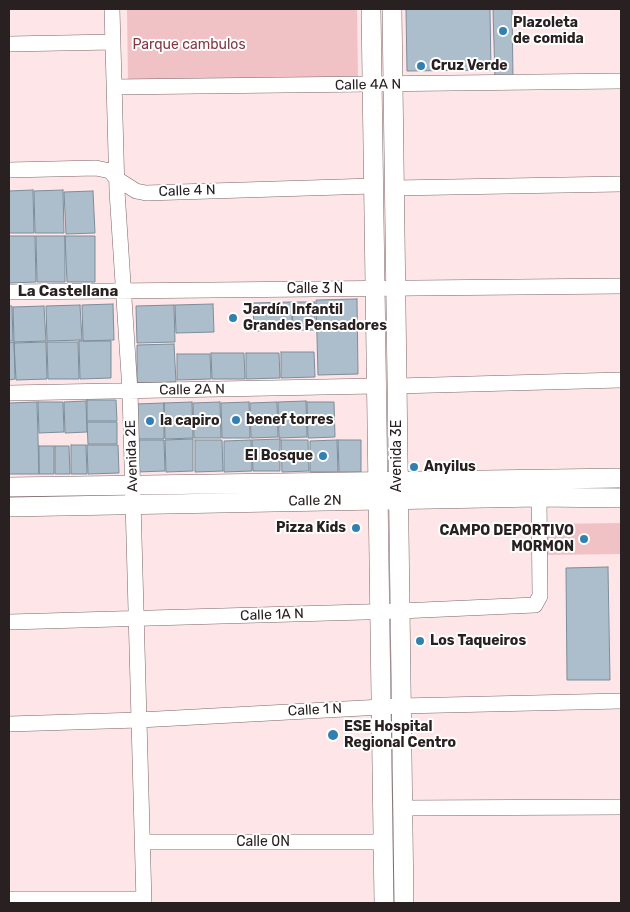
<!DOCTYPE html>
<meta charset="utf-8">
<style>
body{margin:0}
#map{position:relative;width:630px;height:912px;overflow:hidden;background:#fee5e7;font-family:Rubik,sans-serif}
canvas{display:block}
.frame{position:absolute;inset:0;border:10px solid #292021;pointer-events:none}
</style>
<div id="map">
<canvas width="630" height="912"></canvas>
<div class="frame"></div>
</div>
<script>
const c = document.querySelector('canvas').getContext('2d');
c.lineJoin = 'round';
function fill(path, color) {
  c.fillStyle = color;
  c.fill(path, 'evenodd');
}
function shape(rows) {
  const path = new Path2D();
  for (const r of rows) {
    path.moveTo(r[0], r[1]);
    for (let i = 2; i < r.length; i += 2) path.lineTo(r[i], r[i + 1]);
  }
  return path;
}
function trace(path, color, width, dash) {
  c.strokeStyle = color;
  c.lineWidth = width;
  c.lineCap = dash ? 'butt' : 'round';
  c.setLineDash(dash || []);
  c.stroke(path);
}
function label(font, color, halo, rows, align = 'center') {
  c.font = font + ' Rubik,sans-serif';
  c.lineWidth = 4;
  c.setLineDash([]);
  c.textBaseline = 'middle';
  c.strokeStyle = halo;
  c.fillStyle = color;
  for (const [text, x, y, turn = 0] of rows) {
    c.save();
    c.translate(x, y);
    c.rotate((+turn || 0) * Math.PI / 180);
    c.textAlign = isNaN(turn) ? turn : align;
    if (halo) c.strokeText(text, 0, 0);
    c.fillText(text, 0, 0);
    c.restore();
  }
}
fill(shape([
 [127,9,357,9,358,79,128,83],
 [621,523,621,554,547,555,547,524]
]), '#f1c2c5');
const building = shape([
 [406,9,490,9,491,70,407,71,406,9],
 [493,9,512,9,513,78,495,79,493,9],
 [33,190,34,233,9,233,9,191,33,190],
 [63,190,64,233,35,233,34,191,63,190],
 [93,191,95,233,66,234,64,192,93,191],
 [9,236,35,236,36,282,9,283,9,236],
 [36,236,65,236,65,282,37,282,36,236],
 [65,236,95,236,95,282,67,282,65,236],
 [357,299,358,374,318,375,316,300,357,299],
 [292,302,292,330,254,331,253,303,292,302],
 [292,302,315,302,315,330,293,330,292,302],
 [113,304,114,340,83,341,82,305,113,304],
 [213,304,214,332,176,333,175,305,213,304],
 [80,305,82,340,47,341,46,306,80,305],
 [174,305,175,342,137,343,136,306,174,305],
 [9,306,12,306,13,341,9,341,9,306],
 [44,306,46,341,14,342,13,307,44,306],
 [79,341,111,341,111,378,80,379,79,341],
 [14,342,15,379,9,380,9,343,14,342],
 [46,342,47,379,16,380,14,343,46,342],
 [47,342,78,342,79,379,48,379,47,342],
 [174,344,176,382,137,383,137,345,174,344],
 [281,352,314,352,315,377,281,378,281,352],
 [211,353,244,353,245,379,212,379,211,353],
 [246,353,279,353,280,378,246,379,246,353],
 [177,354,210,354,211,379,177,380,177,354],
 [87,400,116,400,117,421,87,421,87,400],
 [86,401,87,432,65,433,64,402,86,401],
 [306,401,307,437,279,438,278,402,306,401],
 [37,402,39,474,9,474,9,403,37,402],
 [38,402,63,402,64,432,39,433,38,402],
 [192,402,193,438,165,439,164,403,192,402],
 [220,402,221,438,194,438,193,403,220,402],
 [249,402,250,438,222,438,221,403,249,402],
 [277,402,278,437,251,438,250,403,277,402],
 [307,402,334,402,335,437,308,438,307,402],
 [164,403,164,439,137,439,136,404,164,403],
 [87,422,117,422,117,444,88,444,87,422],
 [193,439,193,471,166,472,165,440,193,439],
 [280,439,280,471,253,471,252,440,280,439],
 [137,440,164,440,165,471,137,472,137,440],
 [195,440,222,440,223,471,195,472,195,440],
 [251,440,252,471,224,472,224,441,251,440],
 [281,440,308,440,309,471,282,472,281,440],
 [337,440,338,472,310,472,310,441,337,440],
 [338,440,361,440,361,472,339,472,338,440],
 [71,445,86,445,87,474,71,474,71,445],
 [87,445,118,445,119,473,88,474,87,445],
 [39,446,54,446,54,474,39,474,39,446],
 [55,446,69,446,70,474,55,474,55,446],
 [608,567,610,680,567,680,566,568,608,567]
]);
fill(building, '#acbecb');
trace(building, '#7c8d99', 1);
const minor = shape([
 [112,9,117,191,130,391,144,903],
 [9,44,113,42],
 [115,87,621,81],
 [9,170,96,168,110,171,117,179,136,191,146,193,373,186],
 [395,188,621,184],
 [9,292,621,286],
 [397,386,621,380],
 [9,393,376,386],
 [9,622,400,611,535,605,540,596,539,497],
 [9,724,139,720,401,706,621,701],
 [403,808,621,807],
 [142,842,383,842],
 [9,899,144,899]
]);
const tertiary = shape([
 [371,9,384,903],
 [392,9,404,903],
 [9,487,621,478],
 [9,507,539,497,621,498]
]);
trace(minor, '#7b6667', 16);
trace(tertiary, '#7b6667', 20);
trace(minor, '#fff', 15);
trace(tertiary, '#fff', 19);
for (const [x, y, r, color] of [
 [503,31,5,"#3081b2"],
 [421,66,5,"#3081b2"],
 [233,318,5,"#3081b2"],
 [236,420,5,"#3081b2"],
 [150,421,5,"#3081b2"],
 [323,456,5,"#3081b2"],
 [414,467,5,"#3081b2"],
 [356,528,5,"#3081b2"],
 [584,539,5,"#3081b2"],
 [420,641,5,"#3081b2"],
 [333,735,6,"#3081b2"]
]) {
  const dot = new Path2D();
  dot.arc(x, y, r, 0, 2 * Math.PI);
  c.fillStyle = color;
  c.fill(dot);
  trace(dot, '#fff', 2);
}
label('bold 14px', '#292021', '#fff', [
 ["Plazoleta",513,23],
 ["de comida",513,39],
 ["Cruz Verde",431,66],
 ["Jardín Infantil",243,310],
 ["Grandes Pensadores",243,326],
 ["benef torres",246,420],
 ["la capiro",160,421],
 ["El Bosque",313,456,"right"],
 ["Anyilus",424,467],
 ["Pizza Kids",346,528,"right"],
 ["CAMPO DEPORTIVO",574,531,"right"],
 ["MORMON",574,547,"right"],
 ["Los Taqueiros",430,641],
 ["ESE Hospital",344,727],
 ["Regional Centro",344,743]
], 'left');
label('14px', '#853742', '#fff', [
 ["Parque cambulos",189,45]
]);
label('14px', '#292021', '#fff', [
 ["Calle 4A N",368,85,-1],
 ["Calle 4 N",187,191,-2],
 ["Calle 3 N",315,289],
 ["Calle 2A N",192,390,-1],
 ["Avenida 2E",132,456,-92],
 ["Avenida 3E",397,456,-90],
 ["Calle 2N",315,501,-1],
 ["Calle 1A N",272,615,-2],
 ["Calle 1 N",315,710,-3],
 ["Calle 0N",263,842]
]);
label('bold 15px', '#292021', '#fff', [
 ["La Castellana",68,292]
]);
</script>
